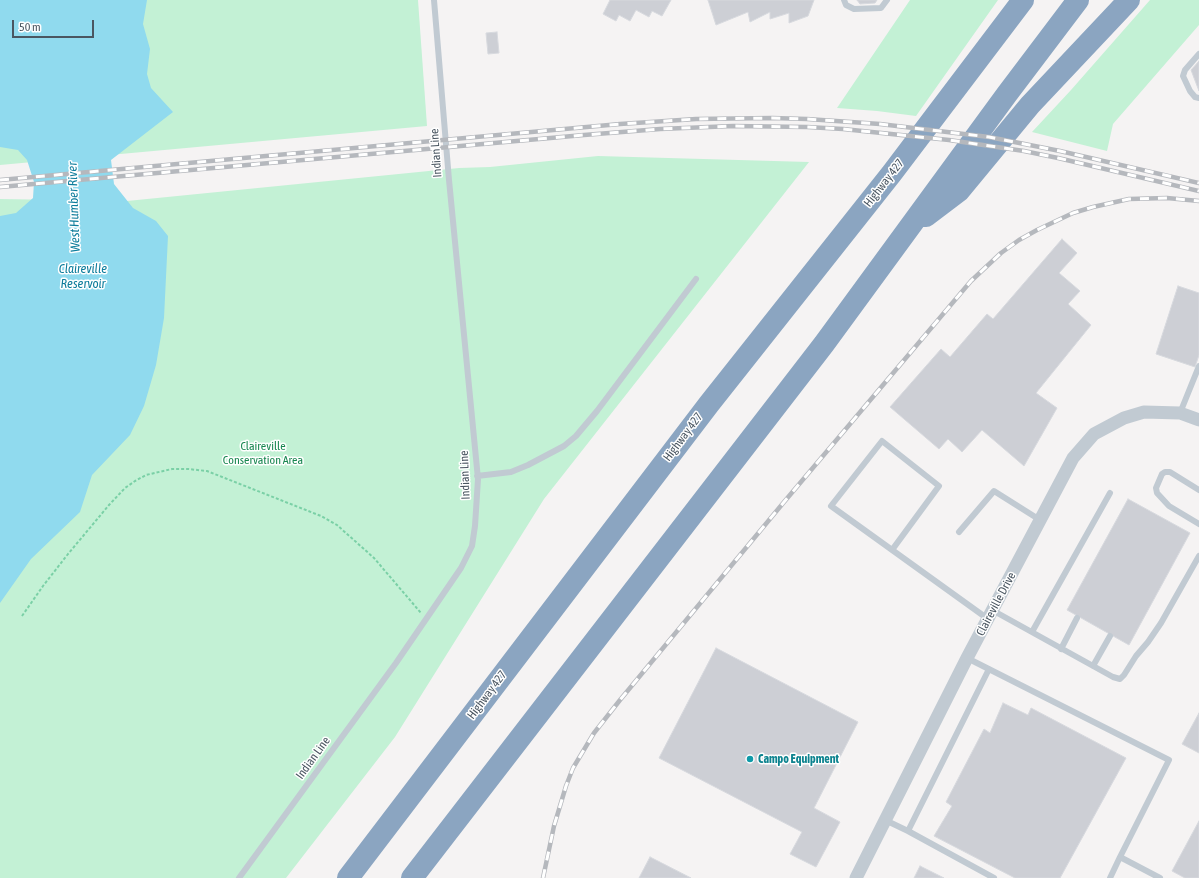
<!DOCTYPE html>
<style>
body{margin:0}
#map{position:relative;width:1199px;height:878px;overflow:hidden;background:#f5f3f3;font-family:"Asap Condensed",sans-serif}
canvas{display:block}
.scale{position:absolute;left:12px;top:20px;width:82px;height:18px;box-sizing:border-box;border:2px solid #4a5661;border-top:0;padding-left:5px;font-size:12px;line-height:14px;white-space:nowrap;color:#4a5661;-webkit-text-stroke:3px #fff;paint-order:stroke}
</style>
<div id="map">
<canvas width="1199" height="878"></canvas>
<div class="scale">50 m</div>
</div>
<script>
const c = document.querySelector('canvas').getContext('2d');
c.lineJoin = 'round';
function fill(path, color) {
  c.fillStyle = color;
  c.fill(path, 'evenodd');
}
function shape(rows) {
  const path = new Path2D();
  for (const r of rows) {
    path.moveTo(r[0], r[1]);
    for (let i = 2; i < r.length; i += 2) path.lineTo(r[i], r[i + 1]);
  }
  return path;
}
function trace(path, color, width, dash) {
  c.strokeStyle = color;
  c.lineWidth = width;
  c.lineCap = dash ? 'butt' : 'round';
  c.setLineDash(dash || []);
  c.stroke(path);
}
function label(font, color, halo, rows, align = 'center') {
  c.font = font + ' "Asap Condensed",sans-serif';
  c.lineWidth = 3;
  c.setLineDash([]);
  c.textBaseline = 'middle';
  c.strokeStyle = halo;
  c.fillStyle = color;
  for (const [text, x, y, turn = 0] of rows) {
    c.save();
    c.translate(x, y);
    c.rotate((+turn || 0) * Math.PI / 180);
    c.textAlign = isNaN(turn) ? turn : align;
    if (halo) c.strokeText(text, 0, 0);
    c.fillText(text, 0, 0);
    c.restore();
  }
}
fill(shape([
 [0,0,418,0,427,126,0,165],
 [910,0,998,0,916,116,877,111,837,108],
 [1150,0,1199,0,1199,25,1113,124,1107,151,1032,132,1071,90],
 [598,156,809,162,544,499,395,737,286,878,0,878,0,199,127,201,459,168,490,167]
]), '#c3f1d5');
fill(shape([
 [0,0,147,0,143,24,150,49,147,74,151,88,173,112,111,160,114,184,133,208,156,221,168,236,164,318,156,365,144,406,130,435,92,475,80,512,31,559,0,603,0,216,16,213,33,198,34,182,27,160,18,150,0,147]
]), '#90daee');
const building = shape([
 [610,0,671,0,662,16,652,11,649,17,636,10,630,21,619,15,616,21,603,14,610,0],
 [708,0,814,0,808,16,789,23,789,13,770,19,770,12,750,22,748,12,716,25,708,0],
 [857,0,877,0,875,3,860,4,857,0],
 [497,32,499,53,488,54,486,33,497,32],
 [1199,61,1199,91,1191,70,1199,61],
 [1062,239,1077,253,1059,273,1080,291,1068,304,1091,325,1036,393,1057,408,1024,466,982,430,962,452,948,439,939,449,890,407,941,349,950,357,987,314,993,319,1062,239],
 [1178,286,1199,293,1199,355,1195,367,1156,354,1178,286],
 [1128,499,1190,533,1129,645,1067,610,1128,499],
 [716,648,858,722,814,808,840,822,816,867,790,854,802,832,659,758,716,648],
 [1003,703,1028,715,1031,708,1126,758,1060,878,1015,878,934,836,952,806,946,802,984,729,990,733,1003,703],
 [1199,713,1199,753,1182,744,1199,713],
 [1199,821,1199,878,1185,878,1172,871,1199,821],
 [650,857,691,878,639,878,650,857],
 [920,866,944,878,914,878,920,866]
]);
fill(building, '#cdcfd5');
trace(building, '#d7d9de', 1);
trace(shape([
 [22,616,43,586,68,554,109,505,125,488,135,481,146,475,172,469,188,469,207,471,321,516,337,525,374,558,421,613]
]), '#7ad0a6', 2, [3, 2]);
trace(shape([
 [844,0,846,5,854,9,881,8,887,0],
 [1199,54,1185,70,1183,76,1190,91,1195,97,1199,98],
 [1180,413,1199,366],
 [477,476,511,472,528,465,564,446,576,436,597,411,696,279],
 [1199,490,1170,472,1165,472,1162,474,1156,488,1157,493,1169,506,1199,524],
 [959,532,994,491,1040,520],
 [892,550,939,486,882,441,831,506,988,619],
 [992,610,1113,677,1120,679,1124,675,1136,656,1148,642,1161,623,1199,556],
 [1032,632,1110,493],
 [1061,649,1077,618],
 [967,658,1169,760,1120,857,1160,878],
 [1093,666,1110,636],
 [885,820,908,831,989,669],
 [908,831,994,878],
 [239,878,396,663,461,568,472,546,475,526,478,479,449,180,434,0],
 [1110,878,1120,857]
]), '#c1cad2', 6);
trace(shape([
 [856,878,967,658,1073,458,1094,434,1124,418,1144,412,1180,413,1199,420]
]), '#c1cad2', 13);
trace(shape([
 [926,216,959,191,1030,105,1129,0],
 [348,878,709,404,892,173,1023,0],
 [412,878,824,344,1007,94,1078,0]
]), '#8ba5c1', 22);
const rail = shape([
 [0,180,620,124,696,119,772,118,807,119,880,124,989,137,1060,151,1199,183],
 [0,187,584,135,660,129,733,126,807,127,843,129,949,140,1024,151,1058,158,1199,191],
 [543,878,554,826,566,786,573,768,594,733,620,700,784,502,971,281,1001,253,1019,240,1037,230,1073,213,1093,207,1129,199,1167,198,1199,201]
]);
trace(rail, '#b5b8bd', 4.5);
trace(rail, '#fff', 3, [9]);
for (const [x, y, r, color] of [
 [750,759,4,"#0f9aa8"]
]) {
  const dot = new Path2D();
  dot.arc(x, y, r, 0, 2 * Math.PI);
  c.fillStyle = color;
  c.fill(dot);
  trace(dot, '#fff', 1.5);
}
label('12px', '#4a5661', '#fff', [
 ["Indian Line",436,153,-94],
 ["Highway 427",884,183,-52],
 ["Highway 427",683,437,-53],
 ["Indian Line",465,475,-92],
 ["Claireville Drive",996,604,-62],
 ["Highway 427",487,695,-53],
 ["Indian Line",313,758,-54]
]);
label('12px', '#17864f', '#fff', [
 ["Claireville",263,446],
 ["Conservation Area",263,460]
]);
label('bold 12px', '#0d838f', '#fff', [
 ["Campo Equipment",758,759]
], 'left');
label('italic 13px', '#0c7c9b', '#fff', [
 ["West Humber River",74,207,-92],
 ["Claireville",83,269],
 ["Reservoir",83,284]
]);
</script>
